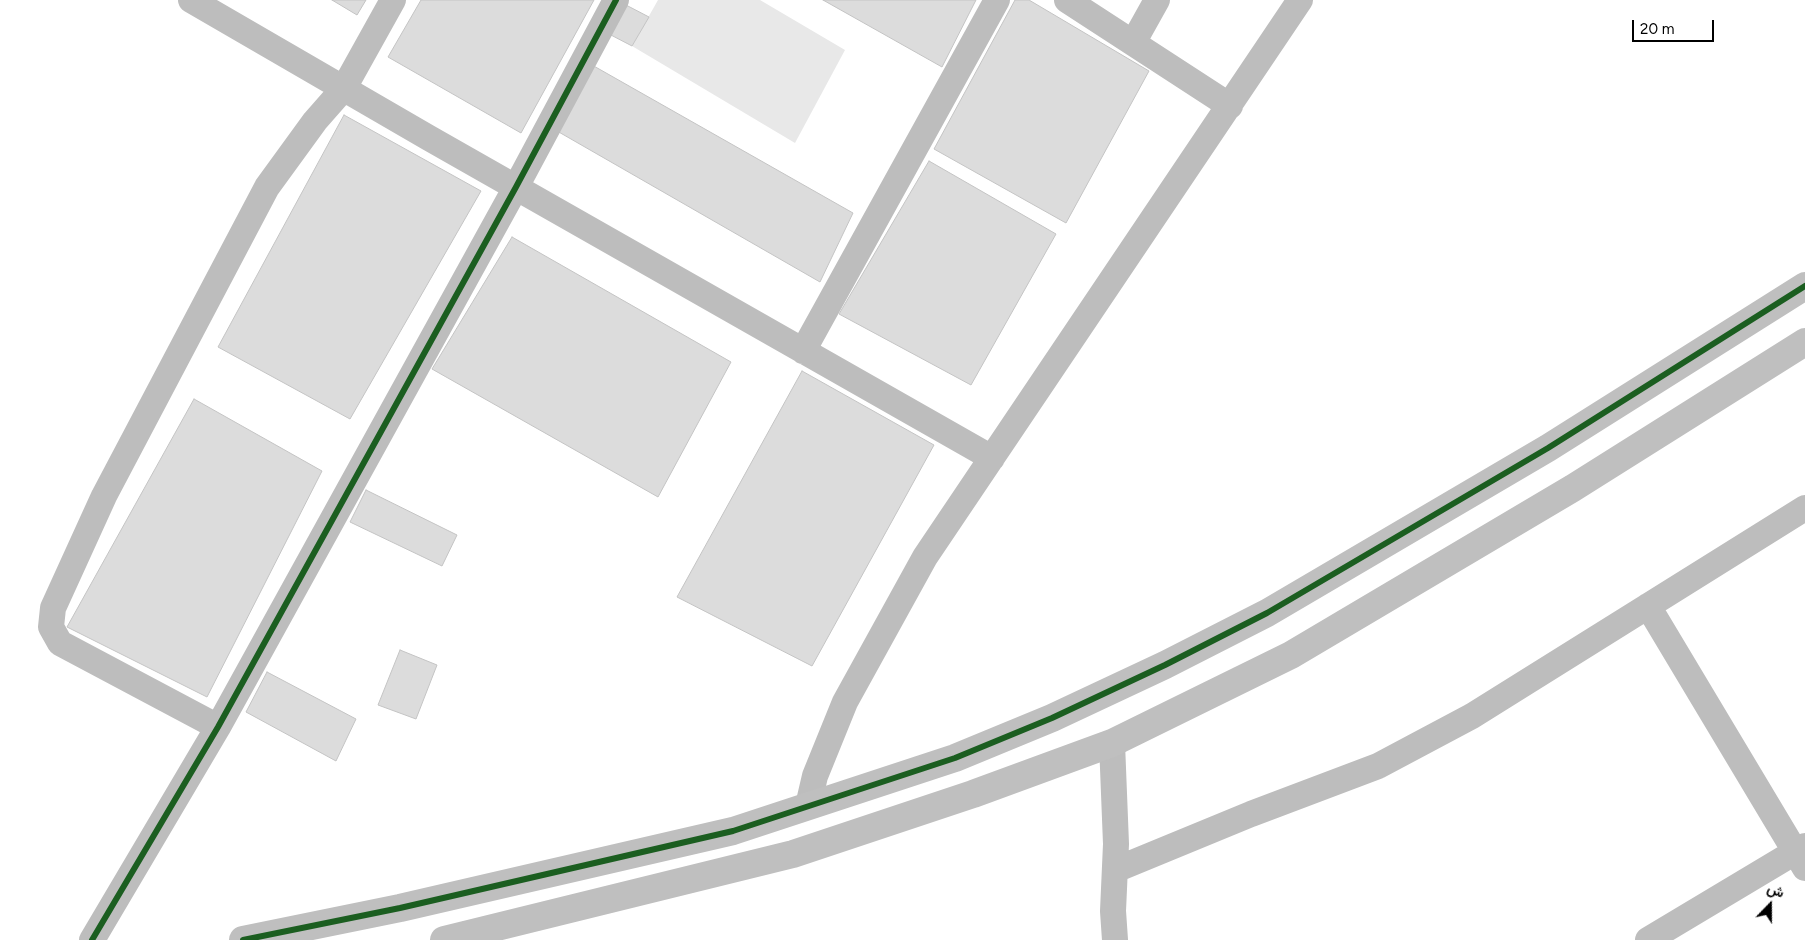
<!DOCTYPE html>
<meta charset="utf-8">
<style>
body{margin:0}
#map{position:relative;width:1805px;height:940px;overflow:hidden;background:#fff;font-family:Figtree,Vazirmatn,sans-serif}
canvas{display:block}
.north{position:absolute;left:1745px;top:880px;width:50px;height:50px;-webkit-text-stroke:4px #fff;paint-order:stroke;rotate:22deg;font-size:14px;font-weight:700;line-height:20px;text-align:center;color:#000}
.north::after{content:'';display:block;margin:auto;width:18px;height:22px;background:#000;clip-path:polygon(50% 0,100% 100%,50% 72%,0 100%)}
.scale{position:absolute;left:1632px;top:20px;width:82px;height:22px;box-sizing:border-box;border:2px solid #000;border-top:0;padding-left:6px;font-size:15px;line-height:18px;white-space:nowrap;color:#000;-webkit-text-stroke:4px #fff;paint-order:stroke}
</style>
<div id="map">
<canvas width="1805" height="940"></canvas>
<div class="north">ش</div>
<div class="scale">20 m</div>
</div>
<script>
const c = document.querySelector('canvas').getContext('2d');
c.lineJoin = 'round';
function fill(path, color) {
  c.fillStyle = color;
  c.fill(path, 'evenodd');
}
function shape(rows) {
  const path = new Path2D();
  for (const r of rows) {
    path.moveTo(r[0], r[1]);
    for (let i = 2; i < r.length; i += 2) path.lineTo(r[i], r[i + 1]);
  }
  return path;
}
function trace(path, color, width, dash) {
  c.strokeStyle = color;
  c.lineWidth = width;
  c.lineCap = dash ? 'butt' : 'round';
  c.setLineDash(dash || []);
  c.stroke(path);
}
fill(shape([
 [658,0,760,0,845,50,795,143,632,46]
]), '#e8e8e8');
const building = shape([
 [332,0,366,0,357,15,332,0],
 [421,0,594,0,521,133,388,57,421,0],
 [823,0,976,0,942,67,823,0],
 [1015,0,1029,0,1149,71,1066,223,934,149,1015,0],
 [626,5,649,17,632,46,609,34,626,5],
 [592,65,853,213,820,282,557,131,592,65],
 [344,115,481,191,350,419,218,347,344,115],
 [929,161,1056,234,971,385,839,314,929,161],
 [512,237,731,362,658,497,432,369,512,237],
 [802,371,934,445,812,666,677,597,802,371],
 [194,399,322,471,207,697,67,627,194,399],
 [366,490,457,535,442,566,350,522,366,490],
 [400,650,437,665,416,719,378,705,400,650],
 [267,672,356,719,336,761,246,712,267,672]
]);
fill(building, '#dcdcdc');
trace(building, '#c4c4c4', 1);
trace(shape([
 [191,0,429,138,992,458],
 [1067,0,1230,106],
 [1133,43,1157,0],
 [803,351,997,0],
 [1648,606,1805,868],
 [218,727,60,643,51,627,53,608,104,496,267,187,315,121,344,88,393,0],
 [1112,743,1116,844,1113,911,1115,940],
 [808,806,815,776,845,702,925,557,1300,0],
 [1115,870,1251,814,1378,766,1472,716,1805,508],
 [92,940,218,727,516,187,616,0],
 [1648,940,1805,846]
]), '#bdbdbd', 26);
trace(shape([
 [243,940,400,908,733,831,955,758,1052,718,1165,665,1267,613,1548,448,1805,286],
 [444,940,793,854,973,794,1112,743,1291,655,1573,488,1805,342]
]), '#bfbfbf', 28);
trace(shape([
 [92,940,218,727,516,187,616,0],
 [243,940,400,908,733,831,955,758,1052,718,1165,665,1267,613,1548,448,1805,286]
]), '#1b5e20', 6);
</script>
